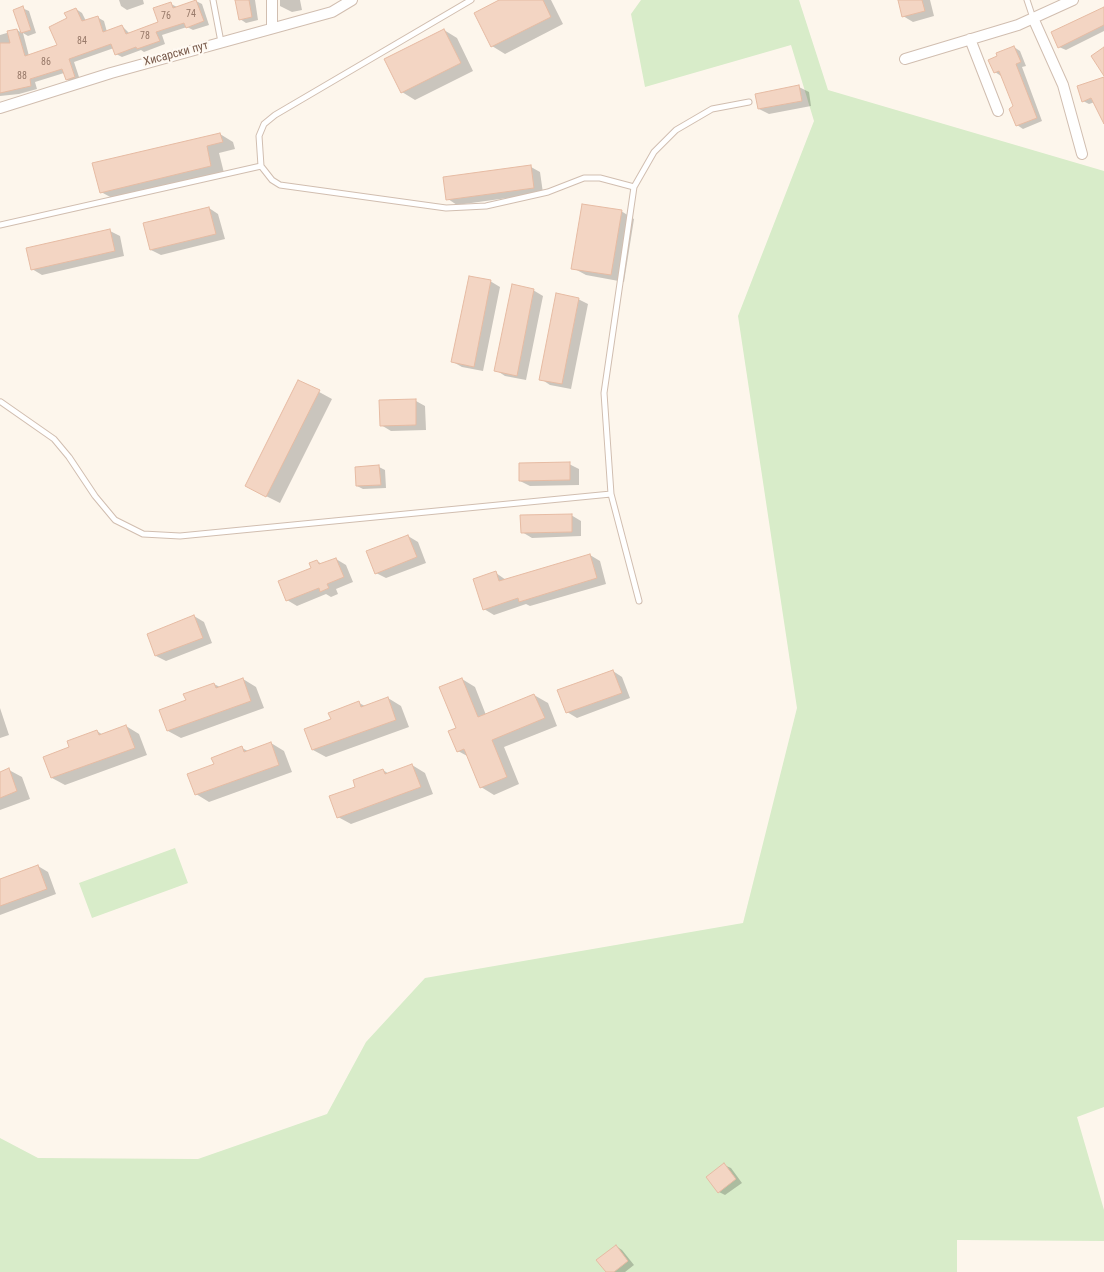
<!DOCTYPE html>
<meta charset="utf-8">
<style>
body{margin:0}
canvas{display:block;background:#fdf6ec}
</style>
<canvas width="1104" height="1272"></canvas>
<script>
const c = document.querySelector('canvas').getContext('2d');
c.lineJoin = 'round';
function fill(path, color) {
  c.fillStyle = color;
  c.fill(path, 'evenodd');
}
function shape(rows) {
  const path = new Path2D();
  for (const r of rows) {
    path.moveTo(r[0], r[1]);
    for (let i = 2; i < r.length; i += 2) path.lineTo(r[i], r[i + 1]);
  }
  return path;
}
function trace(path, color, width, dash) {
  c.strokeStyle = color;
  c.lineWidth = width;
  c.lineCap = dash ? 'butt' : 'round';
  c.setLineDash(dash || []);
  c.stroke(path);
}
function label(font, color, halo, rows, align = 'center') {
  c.font = font + ' "Roboto Condensed",sans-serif';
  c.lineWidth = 4.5;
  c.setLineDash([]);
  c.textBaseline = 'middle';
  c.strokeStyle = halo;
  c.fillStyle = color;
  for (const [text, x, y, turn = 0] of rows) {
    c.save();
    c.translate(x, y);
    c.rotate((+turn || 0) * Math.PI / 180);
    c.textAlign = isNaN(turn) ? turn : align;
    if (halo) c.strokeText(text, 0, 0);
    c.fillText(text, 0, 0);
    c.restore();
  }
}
fill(shape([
 [641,0,799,0,828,90,1104,171,1104,1107,1077,1117,1104,1210,1104,1241,957,1240,957,1272,0,1272,0,1138,38,1158,198,1159,327,1114,366,1042,425,978,743,923,797,708,738,316,814,121,791,45,645,87,631,14],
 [175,848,188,883,92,918,79,883]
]), '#d8ecc9');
fill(shape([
 [119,0,143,0,144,4,127,10,121,6],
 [237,0,255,0,258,20,246,23,240,19],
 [280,0,300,0,302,10,292,12,280,6],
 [502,0,551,0,563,24,505,54,492,46],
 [899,0,930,0,934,16,913,22,903,16],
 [196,1,202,4,209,25,193,30,187,27,162,35,165,44,144,52,141,50,122,57,116,54,114,48,74,62,80,80,73,83,67,79,64,73,35,82,37,89,19,94,0,96,0,35,17,30,22,33,14,11,22,8,29,11,36,33,28,36,23,33,29,56,59,46,68,19,76,9,82,13,86,21,97,17,104,21,107,32,122,26,130,34,159,22,171,4,177,7],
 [1104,9,1104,31,1066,50,1059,47],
 [444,30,457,38,473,71,415,100,402,92],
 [1014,47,1020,51,1026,66,1022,67,1042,121,1023,129,1017,125,1015,107,1001,76,995,72],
 [1104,78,1104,121,1095,102,1089,104,1083,101],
 [799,87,809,92,811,106,769,114,759,109],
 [220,134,233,142,235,149,219,153,224,173,114,199,101,192],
 [531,167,540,172,543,193,457,205,448,199],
 [209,208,218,214,225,239,161,255,151,250],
 [621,211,634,219,624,282,586,275,573,268],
 [110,231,120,236,124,256,42,275,32,269],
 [490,281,500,287,483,371,462,367,453,362],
 [533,290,543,296,526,380,505,376,496,370],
 [578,299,588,304,571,389,550,385,541,379],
 [299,381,332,399,280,503,260,493],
 [416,401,425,406,426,430,391,431,381,425],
 [569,464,579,469,579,485,530,486,520,481],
 [379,467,385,470,386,488,363,489,357,486],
 [571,515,581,521,581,536,532,538,522,532],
 [408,536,418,542,426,563,386,578,376,573],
 [590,555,600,561,606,584,530,606,526,604,494,615,484,609,496,573,506,580],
 [336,559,346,565,353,582,336,589,338,594,331,597,326,594,297,606,287,600,317,561,322,564],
 [194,616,204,622,212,643,166,661,156,656,148,634],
 [613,671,622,677,630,698,577,718,567,712],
 [243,679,256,687,264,708,181,738,168,731,187,701,214,684,220,687],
 [462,679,475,687,486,715,534,695,548,703,557,726,504,747,519,784,494,795,481,787,469,757,458,751],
 [388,698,401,706,409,727,326,757,313,750,332,720,359,703,365,706],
 [0,708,9,735,0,738],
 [126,726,139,734,147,755,65,785,52,778,71,748,97,731,103,735],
 [271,743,284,751,292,772,209,802,196,794,215,765,242,748,248,751],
 [412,765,425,773,433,794,351,824,338,817,357,787,383,770,389,774],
 [9,770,22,777,30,799,0,810,0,773],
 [38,866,48,872,56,894,0,915,0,881],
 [724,1165,731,1168,742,1183,725,1195,719,1192],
 [616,1246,622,1250,634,1265,625,1272,607,1272]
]), '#0003');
const building = shape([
 [196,0,204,21,186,28,184,23,156,32,160,41,137,49,136,47,115,55,111,44,69,59,75,77,66,80,62,69,30,79,31,86,0,93,0,43,10,43,7,31,17,29,25,56,57,45,49,27,67,18,64,13,76,8,82,21,98,16,103,32,122,25,126,34,158,22,153,8,171,2,173,8,196,0],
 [235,0,249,0,252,17,239,20,235,0],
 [499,0,543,0,551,17,491,47,474,13,499,0],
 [898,0,922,0,925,11,902,17,898,0],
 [23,6,31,30,21,33,13,10,23,6],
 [1104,7,1104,25,1058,48,1051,32,1104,7],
 [444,29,461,63,401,93,384,59,444,29],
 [1014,46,1021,62,1016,64,1037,118,1016,126,1009,109,1013,106,999,71,994,73,988,60,997,56,996,53,1014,46],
 [1104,47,1104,76,1091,56,1104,47],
 [1104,77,1104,124,1091,98,1082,102,1077,86,1104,77],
 [799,85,802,101,758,109,755,94,799,85],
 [220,133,223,142,207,146,211,166,100,193,92,163,220,133],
 [531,165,534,188,446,200,443,177,531,165],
 [582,204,622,210,611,275,571,269,582,204],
 [209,207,216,234,150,250,143,223,209,207],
 [110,229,115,251,31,270,26,248,110,229],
 [469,276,491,280,474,367,451,362,469,276],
 [512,284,534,289,517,376,494,371,512,284],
 [556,293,579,298,562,384,539,380,556,293],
 [298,380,320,390,266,497,245,486,298,380],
 [416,399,416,425,380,426,379,400,416,399],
 [570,462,570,480,519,481,519,463,570,462],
 [379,465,381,485,356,486,355,467,379,465],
 [572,514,572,532,521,533,520,515,572,514],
 [408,535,417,557,375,574,366,551,408,535],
 [590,554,597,578,519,602,518,598,483,610,473,579,496,571,499,581,590,554],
 [336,558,344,577,327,584,329,588,320,592,319,588,286,601,278,581,311,568,309,563,317,560,319,564,336,558],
 [194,615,203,638,155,656,147,634,194,615],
 [613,670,622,693,566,713,557,690,613,670],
 [243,678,251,701,167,731,159,710,186,700,183,694,214,683,216,688,243,678],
 [462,678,478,717,534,694,545,718,492,740,507,777,480,788,464,749,457,752,448,731,456,728,439,687,462,678],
 [388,697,396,720,312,750,304,729,331,719,328,713,359,701,361,707,388,697],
 [126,725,135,748,51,778,43,757,69,747,67,741,97,730,99,735,126,725],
 [271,742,279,765,195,795,187,774,214,764,211,758,242,746,244,752,271,742],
 [412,764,421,787,337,818,329,796,355,787,353,780,383,769,385,774,412,764],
 [9,768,17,791,0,798,0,772,9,768],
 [38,865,47,889,0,906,0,879,38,865],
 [724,1163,736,1179,718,1193,706,1177,724,1163],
 [616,1245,628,1261,614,1272,606,1272,596,1260,616,1245]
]);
fill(building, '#f3d5c3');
trace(building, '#e6bba3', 1);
const lane = shape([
 [213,0,221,42],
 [1027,0,1033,18],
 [261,166,272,180,280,185,446,208,486,206,548,192,584,178,600,178,634,187],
 [0,225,261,166,259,136,264,124,275,115,471,0],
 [1,402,54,439,69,457,95,496,115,520,143,534,180,536,611,494],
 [639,601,611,494,604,393,634,187,654,152,676,130,712,109,749,102]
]);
const street = shape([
 [272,0,272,28],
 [1033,18,1063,85,1082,154],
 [970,39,998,111],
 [905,59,1018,25,1073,0],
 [0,108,111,73,332,12,352,0]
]);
trace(lane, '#d1beb0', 7);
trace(street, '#d1beb0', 12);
trace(lane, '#fff', 5);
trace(street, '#fff', 10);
label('10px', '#987a6a', null, [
 ["74",191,14],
 ["76",166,16],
 ["78",145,36],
 ["84",82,41],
 ["86",46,62],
 ["88",22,76]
]);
label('12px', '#7a5c4d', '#fffaf3', [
 ["Хисарски пут",176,54,-15]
]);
</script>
